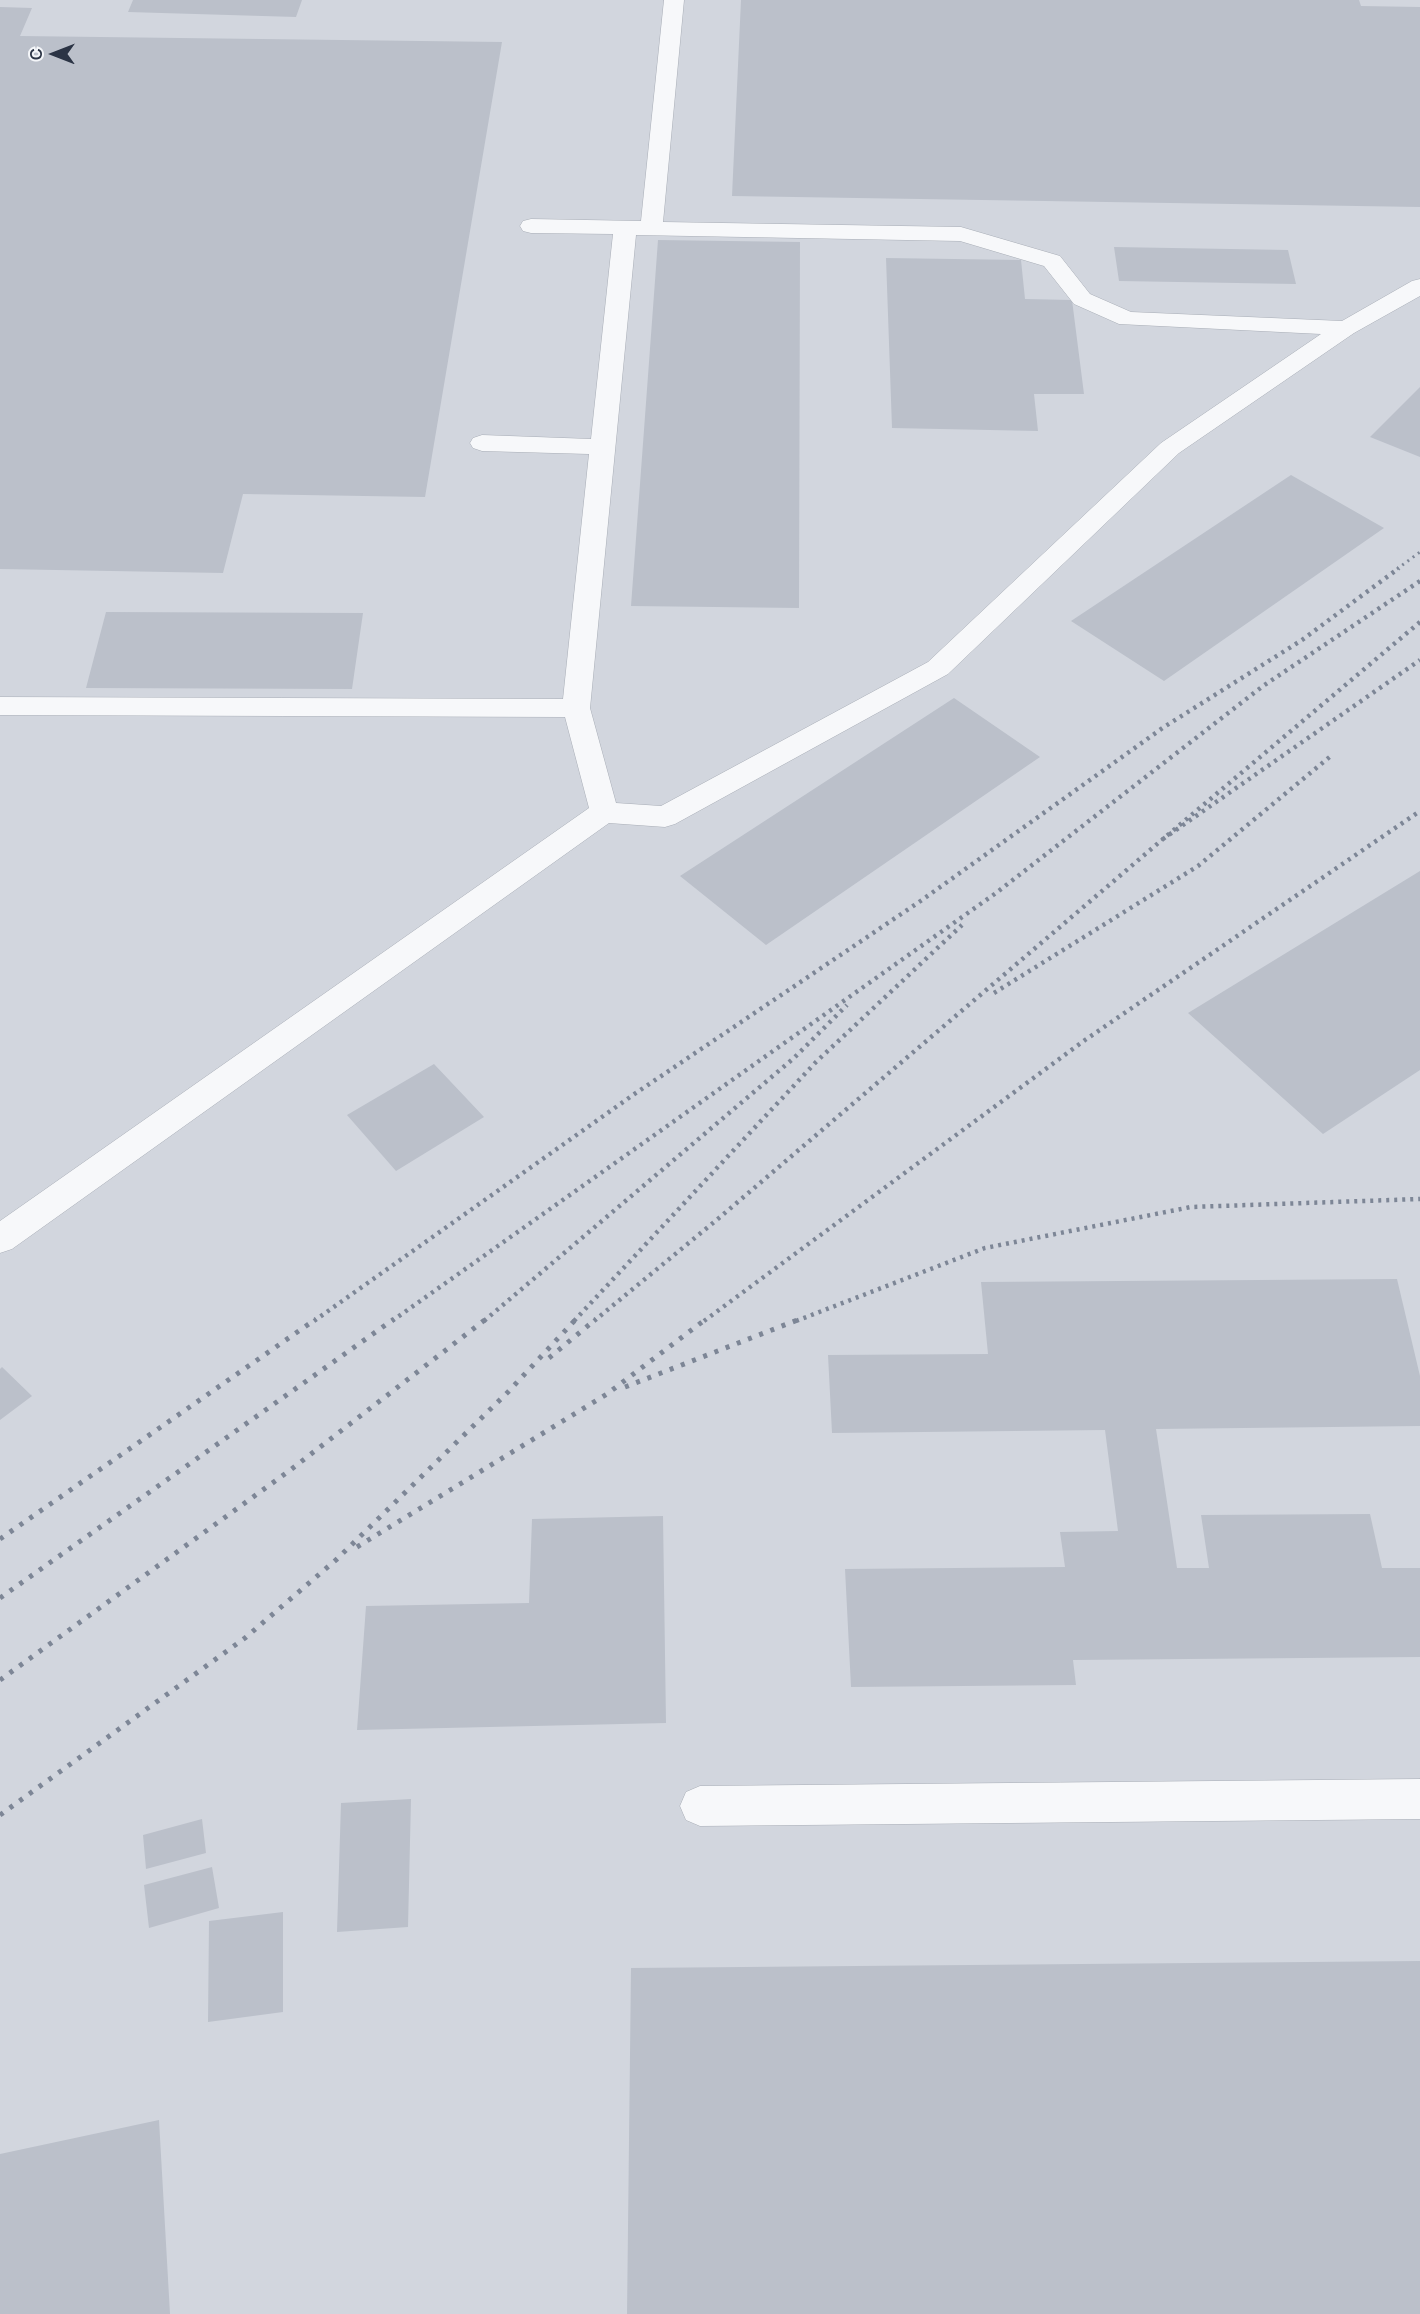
<!DOCTYPE html>
<meta charset="utf-8">
<style>
body{margin:0}
#map{position:relative;width:1420px;height:2314px;overflow:hidden;background:#e4e7ec;font-family:Manrope,sans-serif}
canvas{display:block}
.north{position:absolute;left:24px;top:24px;width:60px;height:60px;-webkit-text-stroke:4px #f4f6f9;paint-order:stroke;rotate:270deg;font-size:16px;font-weight:700;line-height:24px;text-align:center;color:#2b3445}
.north::after{content:'';display:block;margin:auto;width:21px;height:27px;background:#2b3445;clip-path:polygon(50% 0,100% 100%,50% 72%,0 100%)}
</style>
<div id="map">
<canvas width="1420" height="2314"></canvas>
<div class="north">С</div>
</div>
<script>
const c = document.querySelector('canvas').getContext('2d');
c.lineJoin = 'round';
function fill(path, color) {
  c.fillStyle = color;
  c.fill(path, 'evenodd');
}
function shape(rows) {
  const path = new Path2D();
  for (const r of rows) {
    path.moveTo(r[0], r[1]);
    for (let i = 2; i < r.length; i += 2) path.lineTo(r[i], r[i + 1]);
  }
  return path;
}
function trace(path, color, width, dash) {
  c.strokeStyle = color;
  c.lineWidth = width;
  c.lineCap = dash ? 'butt' : 'round';
  c.setLineDash(dash || []);
  c.stroke(path);
}
fill(shape([
 [0,0,1420,0,1420,2314,0,2314]
]), '#d2d6de');
fill(shape([
 [133,0,302,0,296,17,128,12],
 [741,0,1359,0,1361,6,1420,7,1420,207,732,196],
 [0,7,32,8,20,36,502,42,425,497,243,494,223,573,0,569],
 [658,240,800,242,799,608,631,606],
 [1114,247,1288,250,1296,284,1119,281],
 [886,258,1021,260,1025,299,1072,300,1084,394,1034,394,1038,431,892,428],
 [1420,387,1420,457,1370,437],
 [1291,475,1384,528,1164,681,1071,621],
 [106,612,363,613,352,689,86,688],
 [954,698,1040,757,766,945,680,876],
 [1420,871,1420,1070,1323,1134,1188,1013],
 [434,1064,484,1117,396,1171,347,1115],
 [1397,1279,1420,1376,1420,1426,1156,1429,1177,1568,1209,1568,1201,1515,1370,1514,1382,1568,1420,1568,1420,1657,1073,1660,1076,1685,851,1687,845,1569,1065,1567,1060,1532,1118,1531,1105,1430,832,1433,828,1355,988,1354,981,1282],
 [2,1367,32,1396,0,1420,0,1369],
 [663,1516,666,1723,357,1730,366,1606,529,1603,532,1519],
 [411,1799,408,1927,337,1932,341,1803],
 [202,1819,206,1853,146,1869,143,1835],
 [212,1867,219,1908,149,1928,144,1885],
 [283,1912,283,2012,208,2022,209,1921],
 [1420,1961,1420,2314,627,2314,631,1968],
 [159,2120,170,2314,0,2314,0,2154]
]), '#bbc0ca');
const minor = shape([
 [664,0,684,0,663,222,961,227,1060,256,1090,294,1131,312,1342,321,1412,281,1420,279,1420,296,1354,333,1179,453,948,674,675,824,665,827,609,823,12,1249,0,1253,0,1221,589,808,565,717,0,715,0,697,563,699,589,454,482,451,473,448,470,443,473,438,482,435,591,439,613,234,531,233,523,231,520,226,523,221,531,219,641,221,664,0],
 [636,235,960,241,1044,266,1074,304,1119,324,1321,334,1161,443,928,662,661,806,616,803,590,708,636,235],
 [1420,1779,1420,1819,700,1826,686,1820,680,1806,686,1792,700,1786,1420,1779]
]);
trace(minor, '#a9aeb7', 1);
fill(minor, '#f7f8fa');
trace(shape([
 [1397,569,1420,552]
]), '#7d8696', 3, [2, 4.5]);
trace(shape([
 [1420,622,1163,839,1420,660],
 [994,993,1198,866,1332,755],
 [314,1321,633,1095,922,900,1164,727,1302,640,1399,568],
 [392,1321,996,893,1263,686,1420,581],
 [484,1321,794,1058,847,1005],
 [574,1321,816,1062,962,925],
 [594,1321,719,1218,1163,839],
 [704,1321,1085,1040,1420,811],
 [796,1321,985,1248,1191,1207,1420,1199]
]), '#7d8696', 4.5, [3, 5]);
trace(shape([
 [549,1358,596,1319],
 [625,1387,800,1319],
 [0,1539,316,1319],
 [357,1547,607,1394,706,1319],
 [0,1598,394,1319],
 [0,1680,289,1471,486,1319],
 [0,1815,245,1638,337,1559,508,1392,576,1319]
]), '#7d8696', 5, [4, 8]);
</script>
